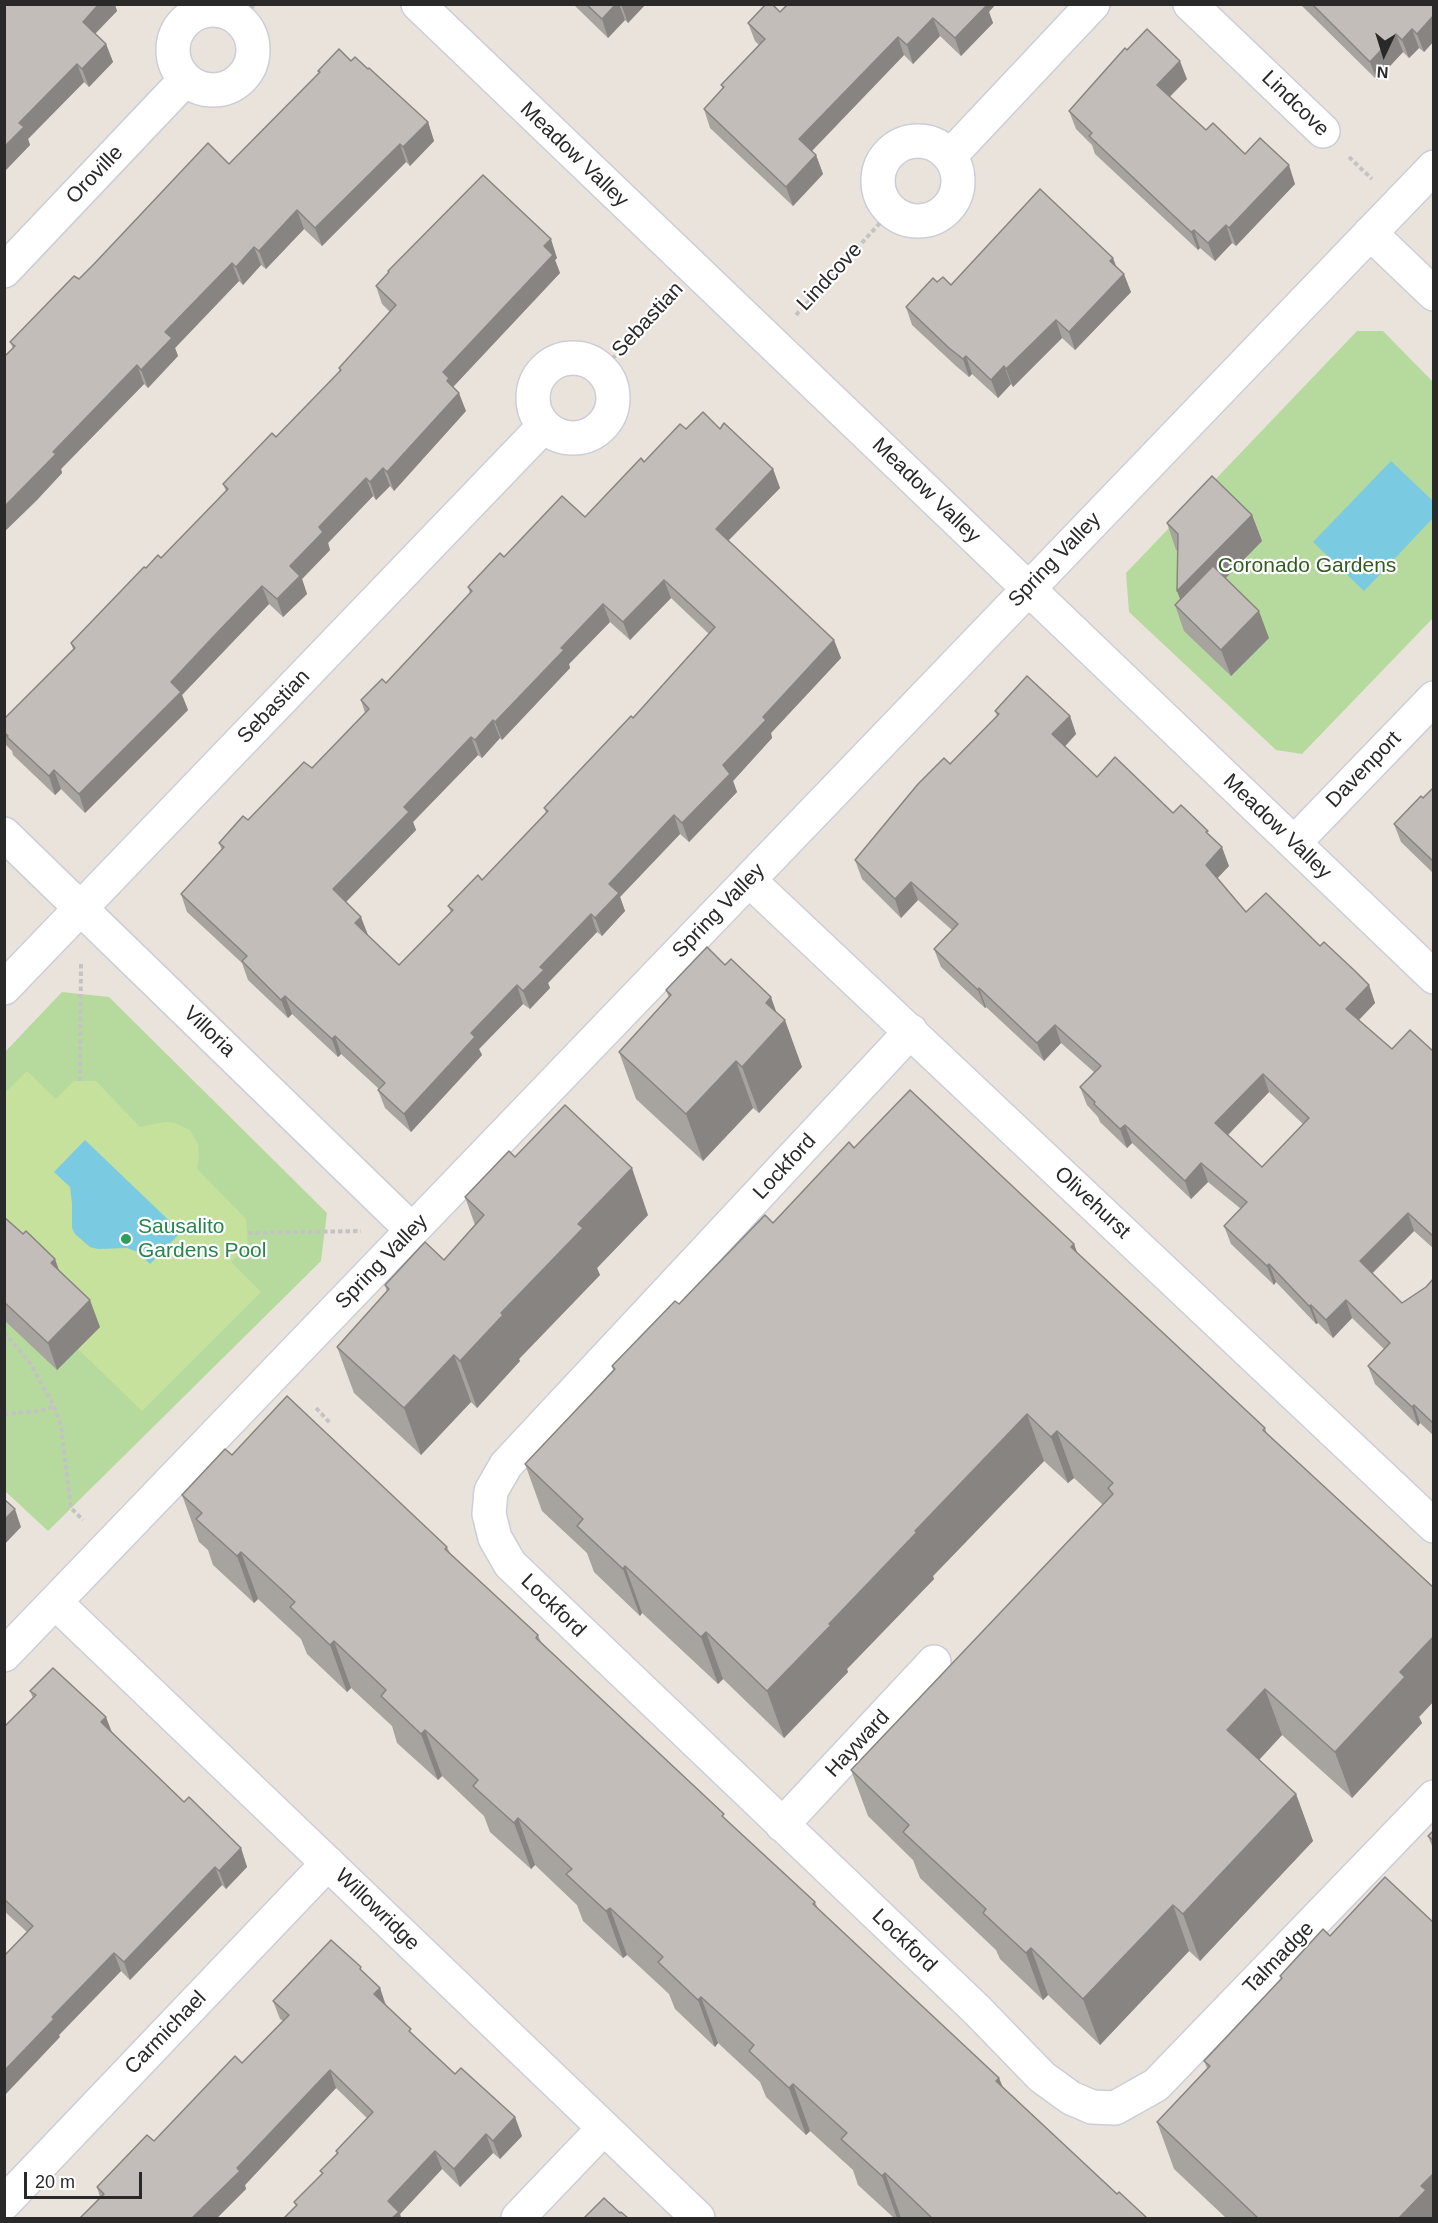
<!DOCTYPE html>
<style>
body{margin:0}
#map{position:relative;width:1438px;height:2223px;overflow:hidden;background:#eae3dc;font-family:Arial,sans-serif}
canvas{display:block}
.frame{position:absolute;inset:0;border:6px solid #292929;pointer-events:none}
.north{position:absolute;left:1354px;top:24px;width:60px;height:60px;-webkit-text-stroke:4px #fff;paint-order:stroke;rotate:184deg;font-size:16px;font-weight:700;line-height:24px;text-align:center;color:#292929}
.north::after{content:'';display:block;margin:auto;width:21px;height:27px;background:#292929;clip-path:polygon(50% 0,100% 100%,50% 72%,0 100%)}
.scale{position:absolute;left:24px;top:2172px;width:118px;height:27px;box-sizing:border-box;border:3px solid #292929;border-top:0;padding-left:8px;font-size:18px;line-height:21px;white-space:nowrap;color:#292929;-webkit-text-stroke:4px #fff;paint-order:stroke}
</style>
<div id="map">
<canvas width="1438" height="2223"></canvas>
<div class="frame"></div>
<div class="north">N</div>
<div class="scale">20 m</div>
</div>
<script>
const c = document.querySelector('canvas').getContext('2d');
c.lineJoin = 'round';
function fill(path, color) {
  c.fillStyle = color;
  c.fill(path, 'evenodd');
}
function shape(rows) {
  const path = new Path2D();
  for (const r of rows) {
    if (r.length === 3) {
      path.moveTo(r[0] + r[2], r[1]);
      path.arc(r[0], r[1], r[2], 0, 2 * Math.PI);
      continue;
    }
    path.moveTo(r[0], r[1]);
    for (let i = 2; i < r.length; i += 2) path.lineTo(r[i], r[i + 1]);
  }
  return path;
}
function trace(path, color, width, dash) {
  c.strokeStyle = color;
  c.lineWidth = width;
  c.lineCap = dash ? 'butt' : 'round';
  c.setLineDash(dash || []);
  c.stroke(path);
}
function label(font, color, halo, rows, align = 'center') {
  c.font = font + ' Arial,sans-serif';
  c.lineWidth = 4.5;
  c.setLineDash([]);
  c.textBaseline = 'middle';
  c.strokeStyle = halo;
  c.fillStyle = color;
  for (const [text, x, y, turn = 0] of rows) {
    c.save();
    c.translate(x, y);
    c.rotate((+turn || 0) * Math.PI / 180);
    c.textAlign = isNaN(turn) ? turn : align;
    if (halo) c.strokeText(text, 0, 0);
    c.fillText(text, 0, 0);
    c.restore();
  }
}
fill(shape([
 [1357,331,1383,331,1433,382,1433,618,1302,754,1276,750,1129,612,1126,573],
 [62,992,109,997,327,1213,321,1261,48,1531,5,1491,4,1053]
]), '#b6da9e');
fill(shape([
 [27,1071,56,1099,74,1081,96,1081,140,1127,165,1122,175,1123,190,1130,198,1144,199,1155,197,1168,199,1171,246,1219,248,1245,231,1262,261,1292,142,1411,78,1349,5,1304,5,1093]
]), '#c6e19b');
fill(shape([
 [1391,461,1433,501,1433,518,1364,591,1313,542],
 [85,1140,181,1232,150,1264,138,1252,127,1248,98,1249,90,1247,75,1234,72,1228,72,1203,70,1187,54,1172]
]), '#7acae1');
const minor = shape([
 [418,4,1434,977],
 [1190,4,1323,131],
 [213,50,40],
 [918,181,40],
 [950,156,1093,4],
 [1370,233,1434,294],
 [4,271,185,80],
 [573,398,40],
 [4,834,412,1230],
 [1294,843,1434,698],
 [749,880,1434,1526],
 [4,988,544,426],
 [911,1031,506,1465,491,1491,489,1514,495,1538,510,1564,977,2010,1042,2077,1071,2098,1092,2107,1115,2108,1156,2085,1434,1797],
 [55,1602,698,2218],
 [4,1655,1434,167],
 [782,1825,934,1662],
 [4,2203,328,1863],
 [518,2218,604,2128]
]);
trace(minor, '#cbced9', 36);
trace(shape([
 [240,20,255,4],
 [1349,157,1372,179],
 [796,315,891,211],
 [602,370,671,295],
 [80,1081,81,962],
 [248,1233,361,1231],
 [4,1332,30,1363,54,1406,61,1427,71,1508,83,1520],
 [316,1408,331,1424],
 [4,1414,40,1411,54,1406]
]), '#c3c3c3', 4, [4.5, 3]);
trace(minor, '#fff', 33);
fill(shape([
 [4,4,116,4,115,5,117,11,95,34,106,44,113,62,89,87,84,82,28,139,30,145,4,172],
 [573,4,646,4,628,23,625,20,608,38],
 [1300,4,1434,4,1434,41,1424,52,1419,48,1409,58,1403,52,1377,80],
 [989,12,993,23,961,56,940,36,913,64,904,55,812,151,816,155,823,174,793,206,710,128,704,109,723,89,721,85,759,45,755,41,748,23],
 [1127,50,1187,79,1170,97,1206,130,1295,184,1236,246,1232,243,1215,261,1200,248,1198,250,1095,154,1092,145,1076,129,1069,111],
 [351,61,428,122,434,141,410,166,406,162,322,246,304,229,266,269,261,265,243,285,239,281,175,348,178,356,148,388,144,384,61,469,62,473,37,500,4,532,4,357,13,348,10,342,79,279,229,164,319,73,318,71],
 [557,258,555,260,560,273,453,387,466,411,394,491,390,486,376,500,373,496,328,543,330,550,302,579,307,594,283,617,269,604,221,654,182,695,188,710,85,813,61,789,55,795,13,755,12,751,5,744,4,719,73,649,71,643,146,568,161,558,226,491,223,484,276,437,340,372,339,368,390,312,382,304,376,286,389,273,388,271],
 [1117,268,1131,292,1075,350,1062,338,1013,387,1011,384,998,398,972,374,969,377,956,366,912,325,906,307,937,282,951,285],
 [686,429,720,429,773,469,780,488,728,541,834,640,841,658,771,733,772,738,733,781,737,792,689,842,680,834,620,897,625,911,602,936,597,932,548,983,550,988,530,1009,523,1004,479,1049,482,1055,411,1132,385,1108,378,1090,379,1089,341,1054,338,1057,292,1014,288,1018,248,980,242,963,187,912,181,894,222,850,219,843,312,768,365,713,361,700,386,683,470,593,468,587,504,557,585,517,644,462],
 [671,598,709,634,633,718,544,808,546,813,482,880,448,906,451,912,399,965,367,935,346,902,416,830,413,822,478,755,482,758,500,738,502,740,570,668,569,664,610,622,630,640],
 [1252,515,1262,541,1226,578,1269,638,1231,676,1184,631,1175,605,1180,599,1178,551,1176,550,1167,523],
 [995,711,1070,716,1076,734,1065,746,1097,777,1173,813,1210,836,1229,866,1217,878,1246,912,1320,946,1369,985,1375,1003,1359,1020,1392,1049,1434,1052,1434,1249,1414,1231,1372,1274,1402,1303,1426,1287,1434,1278,1434,1436,1420,1423,1418,1426,1375,1384,1368,1366,1384,1349,1352,1318,1333,1338,1318,1323,1316,1324,1276,1282,1274,1285,1231,1244,1224,1226,1241,1209,1208,1182,1191,1199,1132,1143,1127,1148,1100,1122,1098,1117,1087,1105,1080,1087,1094,1072,1061,1043,1044,1061,986,1007,985,1008,941,967,934,949,952,930,918,900,901,918,862,879,855,860,997,716],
 [1269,1092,1303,1124,1262,1167,1228,1135],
 [1434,787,1434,874,1401,842,1394,824],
 [666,990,776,1013,802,1067,759,1113,753,1108,703,1161,636,1099,619,1052,669,998],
 [854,1148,1074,1244,1077,1253,1265,1428,1267,1434,1434,1588,1434,1701,1419,1717,1422,1723,1352,1798,1282,1735,1259,1760,1296,1794,1313,1841,1200,1961,1189,1951,1100,2045,1048,1995,1043,2000,1000,1959,996,1950,920,1878,913,1860,868,1816,851,1770,1103,1505,1074,1478,1068,1483,1044,1461,933,1576,934,1579,847,1669,848,1672,784,1738,723,1679,718,1684,642,1613,640,1616,594,1572,587,1553,542,1511,525,1464,613,1370,612,1366,679,1304,773,1223],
 [515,1157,648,1215,597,1268,600,1275,519,1359,520,1361,477,1408,471,1402,421,1455,354,1393,337,1347,387,1292,385,1285,444,1260,475,1225,465,1197],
 [4,1217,23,1234,55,1259,59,1270,100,1327,57,1370,4,1320],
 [232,1455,447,1547,450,1553,538,1635,541,1642,725,1819,815,1902,818,1909,999,2078,1003,2087,1117,2194,1147,2218,894,2218,858,2185,853,2170,810,2131,806,2135,766,2097,760,2082,718,2043,715,2047,675,2009,669,1994,627,1955,623,1958,583,1921,577,1905,535,1865,531,1869,490,1832,484,1816,442,1776,438,1780,397,1743,392,1726,351,1688,347,1692,307,1654,301,1639,258,1599,254,1603,213,1565,208,1550,199,1542,182,1495],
 [30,1691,111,1732,184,1802,241,1848,247,1867,226,1889,222,1885,130,1980,121,1971,59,2035,60,2037,4,1956,27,1932,4,1911,4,1727,33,1698],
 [1434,1830,1434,1851,1428,1836],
 [1323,1929,1434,2218,1226,2218,1174,2169,1157,2122,1207,2068,1204,2061,1281,1979,1280,1976],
 [363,1972,380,1988,386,2005,413,2035,455,2074,515,2117,522,2136,500,2159,493,2153,460,2187,442,2169,400,2214,401,2218,284,2218,296,2206,294,2202,322,2174,320,2171,337,2153,336,2151,367,2118,336,2088,245,2185,246,2189,217,2218,80,2218,100,2197,97,2187,154,2141,242,2063,283,2021,280,2019,273,2001]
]), '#a7a39f');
fill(shape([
 [99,4,116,4,115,5,117,11,89,40,83,22],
 [616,4,619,4,625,20,608,38,602,19],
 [621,4,646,4,628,23],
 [981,4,996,4,989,12,993,23,961,56,955,38],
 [1434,15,1434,41,1424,52,1417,34],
 [933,18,940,36,913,64,907,45],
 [1412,29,1419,48,1409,58,1402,40],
 [1396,34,1403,52,1377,80,1370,62],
 [898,37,904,55,806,157,799,139],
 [106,44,113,62,89,87,82,69],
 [1180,61,1187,79,1163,103,1157,85],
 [77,64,84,82,28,139,30,145,4,172,4,147,19,123],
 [428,122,434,141,410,166,403,147],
 [400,144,406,162,322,246,315,228],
 [816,155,823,174,793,206,786,187],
 [1289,165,1295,184,1236,246,1229,228],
 [297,210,304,229,266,269,259,251],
 [1226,225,1232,243,1215,261,1208,243],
 [1194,230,1200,248,1198,250,1191,232],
 [551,239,557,258,555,260,560,273,453,387,459,393,466,411,394,491,387,472,443,372,544,246],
 [254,247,261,265,243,285,236,267],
 [1113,258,1120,276,1110,261],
 [232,263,239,281,175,348,178,356,148,388,141,370,165,332],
 [1124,274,1131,292,1075,350,1069,332],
 [1056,320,1062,338,1013,387,1006,369],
 [966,356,972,374,969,377,963,359],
 [137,365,144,384,61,469,62,473,37,500,4,532,4,507,53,452],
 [1004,366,1011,384,998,398,991,380],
 [383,468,390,486,376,500,370,482],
 [773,469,780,488,722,547,716,529],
 [366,478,373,496,328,543,330,550,302,579,307,594,283,617,277,599,290,566,319,527],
 [1252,515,1262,541,1187,617,1177,591],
 [664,580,671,598,630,640,623,622],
 [262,586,269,604,182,695,188,710,85,813,79,794,171,682],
 [603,604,610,622,569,664,570,668,502,740,495,722,561,648],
 [1259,611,1269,638,1231,676,1221,650],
 [834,640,841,658,771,733,772,738,733,781,737,792,689,842,682,823,723,765,763,717],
 [1070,716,1076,734,1059,753,1052,734],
 [493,720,500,738,482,758,475,740],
 [471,737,478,755,413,822,416,830,340,908,333,889,404,807],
 [54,770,61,789,55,795,49,776],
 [674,815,680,834,620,897,625,911,602,936,595,918,609,884],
 [1222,847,1229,866,1212,884,1206,865],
 [911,882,918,900,901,918,895,899],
 [591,914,597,932,548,983,550,988,530,1009,523,991,540,967],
 [361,917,368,935,361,941,355,923],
 [517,985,523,1004,479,1049,482,1055,411,1132,404,1114,471,1033],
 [1369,985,1375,1003,1352,1027,1346,1009],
 [979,988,986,1007,985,1008,978,990],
 [285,996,292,1014,288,1018,281,1000],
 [771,997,781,1025,785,1020,802,1067,759,1113,742,1067,766,1003],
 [1055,1025,1061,1043,1044,1061,1037,1043],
 [335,1036,341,1054,338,1057,332,1039],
 [736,1061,753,1108,703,1161,686,1114],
 [1263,1074,1269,1092,1222,1141,1215,1123],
 [1125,1125,1132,1143,1127,1148,1120,1129],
 [1201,1163,1208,1182,1191,1199,1185,1181],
 [632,1168,648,1215,597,1268,600,1275,519,1359,520,1361,477,1408,460,1361,578,1224],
 [1408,1213,1414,1231,1366,1279,1360,1261],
 [1074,1244,1091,1290,1071,1247],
 [55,1259,64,1286,51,1263],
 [1269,1264,1276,1282,1274,1285,1267,1266],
 [90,1300,100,1327,57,1370,48,1343],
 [1346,1300,1352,1318,1333,1338,1326,1320],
 [1311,1305,1318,1323,1316,1324,1309,1306],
 [454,1355,471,1402,421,1455,404,1408],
 [1414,1405,1420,1423,1418,1426,1412,1407],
 [1027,1414,1044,1461,933,1576,934,1579,847,1669,848,1672,784,1738,767,1691,915,1531],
 [1057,1431,1074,1478,1068,1483,1051,1437],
 [15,1509,21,1527,4,1545,4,1520],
 [241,1552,258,1599,254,1603,237,1556],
 [625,1566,642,1613,640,1616,623,1569],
 [706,1632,723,1679,718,1684,701,1637],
 [1434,1636,1434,1701,1419,1717,1422,1723,1352,1798,1335,1752,1400,1672],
 [334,1641,351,1688,347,1692,330,1645],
 [1265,1689,1282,1735,1244,1776,1227,1730],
 [106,1717,113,1735,101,1722],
 [425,1730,442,1776,438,1780,421,1734],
 [1296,1794,1313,1841,1200,1961,1183,1914],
 [518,1818,535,1865,531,1869,514,1823],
 [241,1848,247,1867,226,1889,219,1871],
 [215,1867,222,1885,130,1980,124,1962],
 [1173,1905,1189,1951,1100,2045,1083,1999],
 [610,1908,627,1955,623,1958,606,1911],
 [1031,1948,1048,1995,1043,2000,1026,1953],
 [114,1953,121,1971,59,2035,60,2037,4,2096,4,2071,52,2017],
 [380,1988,386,2007,374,1994],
 [701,1997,718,2043,715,2047,698,2000],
 [330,2070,336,2088,245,2185,246,2189,217,2218,192,2218,237,2168],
 [999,2078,1016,2125,996,2081],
 [793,2084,810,2131,806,2135,789,2088],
 [515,2117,522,2136,500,2159,493,2141],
 [486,2134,493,2153,460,2187,454,2169],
 [435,2151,442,2169,400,2214,401,2218,392,2218,388,2201],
 [885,2173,901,2218,897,2218,882,2176],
 [1434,2173,1434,2218,1399,2218,1421,2186]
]), '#888482');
const building = shape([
 [4,4,99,4,83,22,106,44,82,69,77,64,19,123,24,127,4,147,4,4],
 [586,4,616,4,602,19,586,4],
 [766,4,772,4,780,12,788,4,987,5,955,38,933,18,907,45,898,37,799,139,816,155,786,187,704,109,724,87,721,85,765,39,748,23,766,4],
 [1312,4,1434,4,1434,15,1417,34,1412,29,1402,40,1396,34,1370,62,1312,4],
 [1147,29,1180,61,1157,85,1206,130,1213,123,1245,154,1260,138,1289,165,1229,228,1226,225,1208,243,1194,230,1191,232,1089,136,1092,133,1069,111,1125,48,1127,50,1147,29],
 [339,49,351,61,355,57,368,69,369,68,428,122,403,147,400,144,315,228,297,210,259,251,254,247,236,267,232,263,165,332,172,338,141,370,137,365,53,452,56,454,4,507,4,357,15,346,10,342,74,276,79,279,94,264,208,143,229,164,320,72,318,71,339,49],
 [483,175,551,239,544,246,553,255,443,372,449,378,447,381,459,393,387,472,383,468,370,482,366,478,319,527,323,532,290,566,300,576,277,599,262,586,214,636,171,682,181,692,79,794,54,770,49,776,7,737,8,736,4,732,4,719,75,648,71,643,144,567,146,568,158,555,161,558,228,489,223,484,272,433,276,437,341,370,339,368,396,305,376,286,389,272,388,271,483,175],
 [1040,189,1113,258,1110,261,1124,274,1069,332,1056,320,1006,369,1004,366,991,380,966,356,963,359,949,348,906,307,933,278,937,282,943,277,951,285,1040,189],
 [703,412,720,429,724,423,773,469,716,529,834,640,763,717,766,720,723,765,730,774,682,823,674,815,609,884,619,893,595,918,591,914,540,967,544,970,523,991,517,985,471,1033,475,1037,404,1114,378,1090,385,1083,335,1036,332,1039,285,996,281,1000,242,961,247,956,181,894,224,847,219,843,243,816,248,820,304,762,312,768,369,709,361,700,382,679,386,683,472,591,468,587,500,553,504,557,562,496,585,517,641,458,644,462,680,424,686,429,703,412],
 [664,580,715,627,633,718,631,716,544,808,548,811,482,880,478,875,448,906,453,910,399,965,355,923,361,917,333,889,409,812,404,807,471,737,475,740,493,720,495,722,564,650,561,648,603,604,623,622,664,580],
 [1212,476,1252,515,1177,591,1178,534,1167,523,1212,476],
 [1213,566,1259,611,1221,650,1175,605,1213,566],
 [1027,676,1070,716,1052,734,1097,777,1115,757,1173,813,1181,805,1208,831,1206,832,1222,847,1206,865,1246,912,1266,893,1320,946,1324,942,1355,971,1369,985,1346,1009,1392,1049,1410,1030,1434,1052,1434,1237,1408,1213,1360,1261,1402,1303,1426,1287,1434,1278,1434,1424,1414,1405,1412,1407,1368,1366,1390,1343,1346,1300,1326,1320,1311,1305,1309,1306,1269,1264,1267,1266,1224,1226,1247,1202,1201,1163,1185,1181,1125,1125,1120,1129,1094,1104,1095,1102,1080,1087,1101,1066,1055,1025,1037,1043,979,988,978,990,934,949,958,924,911,882,895,899,855,860,918,784,944,758,950,764,999,714,995,711,1027,676],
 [1263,1074,1309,1118,1262,1167,1215,1123,1263,1074],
 [1434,787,1434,862,1394,824,1421,796,1423,798,1434,787],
 [707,947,725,965,731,959,771,997,766,1003,785,1020,742,1067,736,1061,686,1114,619,1052,671,995,666,990,707,947],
 [910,1090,1074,1244,1071,1247,1265,1428,1263,1430,1434,1588,1434,1636,1400,1672,1405,1677,1335,1752,1265,1689,1227,1730,1296,1794,1183,1914,1173,1905,1083,1999,1031,1948,1026,1953,983,1913,986,1909,903,1832,909,1825,851,1770,1113,1494,1108,1488,1113,1483,1057,1431,1051,1437,1027,1414,915,1531,917,1532,829,1624,831,1625,767,1691,706,1632,701,1637,625,1566,623,1569,577,1526,583,1519,525,1464,615,1369,612,1366,675,1301,679,1304,765,1215,773,1223,849,1142,854,1148,910,1090],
 [565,1105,632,1168,578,1224,583,1228,501,1313,503,1315,460,1361,454,1355,404,1408,337,1347,389,1289,385,1285,425,1242,444,1260,484,1215,465,1197,509,1151,515,1157,565,1105],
 [4,1217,23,1234,26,1231,55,1259,51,1263,90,1300,48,1343,4,1302,4,1217],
 [287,1396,447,1547,445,1549,538,1635,536,1638,724,1814,722,1816,815,1902,813,1904,999,2078,996,2081,1117,2194,1119,2192,1147,2218,932,2218,885,2173,882,2176,841,2139,847,2133,793,2084,789,2088,749,2051,754,2045,701,1997,698,2000,658,1962,663,1957,610,1908,606,1911,566,1874,572,1869,518,1818,514,1823,473,1786,478,1780,425,1730,421,1734,381,1696,386,1690,334,1641,330,1645,290,1607,295,1602,241,1552,237,1556,196,1519,202,1513,182,1495,225,1449,232,1455,287,1396],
 [4,1499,15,1509,4,1520,4,1499],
 [53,1668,106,1717,101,1722,184,1802,189,1797,241,1848,219,1871,215,1867,124,1962,114,1953,52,2017,54,2019,4,2071,4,1956,33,1926,4,1899,4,1727,36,1695,30,1691,53,1668],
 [1434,1830,1434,1841,1428,1836,1434,1830],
 [1385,1877,1434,1923,1434,2173,1421,2186,1426,2190,1399,2218,1258,2218,1157,2122,1210,2066,1204,2061,1282,1978,1280,1976,1323,1929,1330,1936,1385,1877],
 [331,1940,361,1967,360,1969,380,1988,374,1994,411,2029,409,2031,455,2074,461,2068,515,2117,493,2141,486,2134,454,2169,435,2151,388,2201,399,2212,392,2218,284,2218,297,2205,294,2202,323,2173,320,2171,338,2153,336,2151,373,2112,330,2070,237,2168,240,2171,192,2218,80,2218,104,2194,97,2187,147,2135,154,2141,235,2056,242,2063,289,2015,273,2001,331,1940],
 [604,2198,620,2213,621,2212,628,2218,584,2218,604,2198]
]);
fill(building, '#c2bdb9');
trace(building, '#888482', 1.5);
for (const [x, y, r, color] of [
 [126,1239,6,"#2e9e5b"]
]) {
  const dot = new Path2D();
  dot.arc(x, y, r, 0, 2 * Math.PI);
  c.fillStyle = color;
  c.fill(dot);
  trace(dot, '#fff', 2);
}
label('21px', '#292929', '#fff', [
 ["Lindcove",1295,104,44],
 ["Meadow Valley",574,155,44],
 ["Oroville",95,175,-46],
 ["Lindcove",830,277,-47],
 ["Sebastian",648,320,-47],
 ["Meadow Valley",926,491,44],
 ["Spring Valley",1055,560,-46],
 ["Sebastian",274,707,-46],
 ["Davenport",1364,770,-46],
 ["Meadow Valley",1277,827,44],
 ["Spring Valley",719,911,-46],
 ["Villoria",209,1032,44],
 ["Lockford",785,1167,-47],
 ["Olivehurst",1092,1203,43],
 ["Spring Valley",382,1262,-46],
 ["Lockford",553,1606,44],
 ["Hayward",858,1744,-47],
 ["Willowridge",377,1910,44],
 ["Lockford",904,1941,44],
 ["Talmadge",1279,1958,-46],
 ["Carmichael",166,2033,-46]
]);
label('21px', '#315d21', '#fff', [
 ["Coronado Gardens",1307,566]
]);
label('21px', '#27864d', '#fff', [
 ["Sausalito",138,1227],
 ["Gardens Pool",138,1251]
], 'left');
</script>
